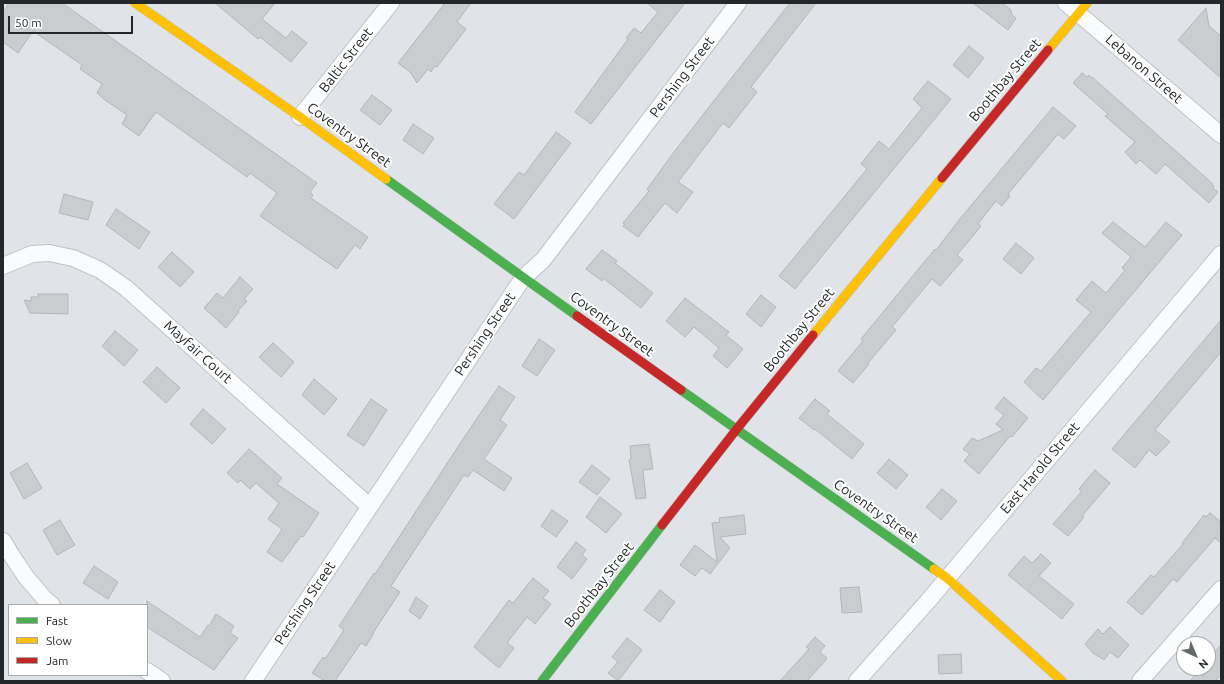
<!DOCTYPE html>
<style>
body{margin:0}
#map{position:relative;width:1224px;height:684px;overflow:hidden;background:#e0e4e8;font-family:Ubuntu,sans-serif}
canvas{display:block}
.frame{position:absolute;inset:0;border:4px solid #242729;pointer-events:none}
.legend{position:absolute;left:8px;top:604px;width:140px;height:72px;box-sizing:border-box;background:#fff;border:1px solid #a7a9a9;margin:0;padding:5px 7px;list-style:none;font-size:12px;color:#242729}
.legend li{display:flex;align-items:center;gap:8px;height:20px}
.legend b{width:20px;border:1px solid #a7a9a9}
.north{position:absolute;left:1176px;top:636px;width:40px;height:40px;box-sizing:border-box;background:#fff;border:1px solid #a7a9a9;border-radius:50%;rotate:136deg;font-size:11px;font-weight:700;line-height:16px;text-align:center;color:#242729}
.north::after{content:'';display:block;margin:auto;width:14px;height:18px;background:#66696c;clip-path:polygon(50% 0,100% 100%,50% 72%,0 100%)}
.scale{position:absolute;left:8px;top:16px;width:125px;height:18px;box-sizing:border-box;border:2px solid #242729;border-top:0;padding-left:5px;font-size:12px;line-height:14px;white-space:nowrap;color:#242729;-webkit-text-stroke:3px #fff;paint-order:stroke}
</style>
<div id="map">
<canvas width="1224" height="684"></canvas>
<div class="frame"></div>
<ul class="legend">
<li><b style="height:5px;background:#4caf50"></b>Fast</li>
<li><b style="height:5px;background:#ffc107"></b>Slow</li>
<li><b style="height:5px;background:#c62828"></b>Jam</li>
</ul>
<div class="north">N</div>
<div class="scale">50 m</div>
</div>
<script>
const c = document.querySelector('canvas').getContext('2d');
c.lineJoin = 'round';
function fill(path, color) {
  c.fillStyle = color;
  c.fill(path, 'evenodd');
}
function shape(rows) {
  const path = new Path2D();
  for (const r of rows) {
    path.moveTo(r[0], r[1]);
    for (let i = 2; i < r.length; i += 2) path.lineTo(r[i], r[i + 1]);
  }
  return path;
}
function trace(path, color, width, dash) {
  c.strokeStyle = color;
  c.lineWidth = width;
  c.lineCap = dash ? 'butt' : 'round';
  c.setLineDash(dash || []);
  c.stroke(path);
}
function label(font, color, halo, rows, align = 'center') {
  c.font = font + ' Ubuntu,sans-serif';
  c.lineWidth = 4;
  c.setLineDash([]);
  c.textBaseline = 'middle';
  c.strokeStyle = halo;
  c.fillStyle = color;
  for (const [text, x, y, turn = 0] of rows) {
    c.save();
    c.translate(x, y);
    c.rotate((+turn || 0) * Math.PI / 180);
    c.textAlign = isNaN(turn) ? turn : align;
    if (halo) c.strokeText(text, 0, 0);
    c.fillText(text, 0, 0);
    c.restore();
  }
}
const building = shape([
 [9,3,62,3,317,183,310,192,313,195,311,198,368,237,360,249,355,245,337,269,260,216,277,193,250,173,247,177,156,112,139,136,122,124,127,115,105,100,97,93,102,84,80,69,82,65,33,31,18,53,3,42,3,12,9,3],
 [215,3,275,3,262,19,286,38,292,31,307,43,291,62,260,37,258,39,215,3],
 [445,3,471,3,457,22,466,29,437,67,435,66,431,72,428,69,417,83,411,73,398,63,445,3],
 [647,3,685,3,591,124,575,112,628,39,626,38,634,28,641,33,658,12,647,3],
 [790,3,816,3,751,87,757,92,729,128,723,123,678,182,693,192,677,213,665,203,638,237,623,226,625,224,623,223,649,191,647,189,674,152,790,3],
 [973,3,1002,3,1010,9,1012,13,1011,14,1016,18,1008,30,973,3],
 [1206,8,1209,26,1221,36,1221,78,1178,40,1206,8],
 [969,46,984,58,968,78,953,65,969,46],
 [1082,73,1087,77,1089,75,1091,78,1092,77,1212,183,1212,184,1214,186,1213,188,1218,192,1209,203,1165,164,1156,174,1140,160,1136,164,1125,152,1135,142,1105,116,1108,114,1073,83,1082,73],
 [928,81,951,99,795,289,779,276,867,169,861,164,879,141,889,149,922,108,913,99,928,81],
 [372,95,392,110,380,125,360,110,372,95],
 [1053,107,1076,126,1064,139,1058,134,1008,194,1010,196,1002,206,996,201,978,224,981,226,957,255,963,260,940,286,932,279,892,327,896,330,868,363,869,364,853,383,838,371,863,341,861,339,925,261,935,249,936,250,959,220,1053,107],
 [413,124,434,138,423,154,403,140,413,124],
 [556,132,571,143,514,219,494,204,519,172,524,175,556,132],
 [64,194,93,202,88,220,59,213,64,194],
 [116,209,150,232,139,249,106,225,116,209],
 [1113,222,1145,247,1166,222,1182,235,1043,400,1024,382,1036,368,1041,371,1091,312,1076,300,1092,281,1106,293,1125,270,1122,268,1131,257,1102,233,1113,222],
 [1016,243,1034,258,1021,274,1003,259,1016,243],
 [602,250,617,261,615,263,653,293,641,308,603,278,602,281,586,269,602,250],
 [172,252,194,272,180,287,158,267,172,252],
 [240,277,253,289,244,299,247,301,238,311,239,312,226,328,204,308,217,293,223,298,240,277],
 [38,294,68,294,68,314,30,313,24,300,31,301,31,297,38,297,38,294],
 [761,295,776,307,761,327,746,314,761,295],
 [685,298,729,332,726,335,743,349,727,368,713,356,719,348,694,327,685,337,666,321,685,298],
 [1221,320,1221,352,1155,430,1170,442,1156,456,1149,450,1135,468,1112,449,1221,320],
 [115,331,138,350,124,366,102,346,115,331],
 [539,339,555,350,537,376,522,366,539,339],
 [273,343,294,362,281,377,259,357,273,343],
 [157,367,180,388,166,403,143,382,157,367],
 [314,379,337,399,324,415,302,395,314,379],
 [499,386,515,397,500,420,507,425,484,459,512,478,504,491,473,470,468,477,464,475,391,586,400,592,373,633,374,633,366,646,361,643,335,681,325,681,312,673,323,657,325,659,344,630,339,626,374,573,375,574,461,442,499,386],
 [1004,397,1028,418,1012,437,1010,436,979,474,964,461,970,454,963,449,972,438,978,441,1003,430,996,424,1004,415,995,408,1004,397],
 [371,399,387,410,364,446,347,435,371,399],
 [815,399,830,411,827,414,864,444,852,459,815,429,814,430,799,418,815,399],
 [203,409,226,429,212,444,190,424,203,409],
 [649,444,653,469,643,470,646,498,636,499,629,460,631,459,630,446,649,444],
 [249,449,282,478,277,484,319,513,303,537,301,536,282,562,267,552,282,529,268,519,279,503,257,484,256,483,250,489,240,480,238,483,227,473,249,449],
 [889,459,908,475,896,489,877,473,889,459],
 [27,463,42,488,24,499,10,473,27,463],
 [592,465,610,479,597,495,579,482,592,465],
 [1095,470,1110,483,1082,516,1084,517,1068,536,1053,524,1082,491,1079,489,1095,470],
 [942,489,957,501,941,520,926,507,942,489],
 [600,497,622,514,606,533,586,517,600,497],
 [552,510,568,521,556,537,541,526,552,510],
 [1210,513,1221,522,1221,543,1215,538,1177,582,1173,579,1142,615,1127,602,1151,575,1154,577,1183,544,1182,543,1204,515,1206,517,1210,513],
 [744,515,746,534,720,537,730,548,710,574,702,568,695,576,680,565,695,545,717,562,712,523,720,522,719,518,744,515],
 [60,520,75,545,57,555,43,530,60,520],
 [576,542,586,550,582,555,587,559,572,579,557,567,576,542],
 [1041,554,1051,563,1039,576,1074,604,1062,619,1008,575,1024,556,1032,563,1041,554],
 [94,566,118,582,108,599,83,583,94,566],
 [533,578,549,591,543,598,551,604,535,624,527,617,507,643,514,648,499,668,474,647,509,600,513,603,533,578],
 [859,587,862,612,842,613,840,588,859,587],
 [660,590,675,602,660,622,644,610,660,590],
 [416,597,428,606,420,619,409,611,416,597],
 [147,601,200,637,208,625,209,626,216,614,234,626,230,633,238,638,214,670,147,627,147,601],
 [1110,627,1129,645,1118,658,1110,652,1104,660,1093,653,1085,644,1098,629,1103,634,1110,627],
 [815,637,825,646,820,652,827,658,825,661,807,681,780,681,809,649,806,647,815,637],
 [627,638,642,650,618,681,608,673,618,662,612,657,627,638],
 [1221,645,1221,675,1215,681,1190,681,1201,668,1208,668,1208,660,1221,645],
 [961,654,962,673,939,674,938,655,961,654]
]);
fill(building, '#c9cdd0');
trace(building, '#b3b6b9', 1);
const street = shape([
 [1066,3,1221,135],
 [300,117,391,3],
 [3,266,32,254,49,253,73,258,100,270,126,288,369,506],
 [3,541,12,556,26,577,44,598,52,605],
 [147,671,162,681],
 [253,681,523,278,543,260,738,3],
 [857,681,928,601,1221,254],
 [1140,681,1221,589]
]);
const fast = shape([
 [386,179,577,316],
 [681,390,934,569],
 [542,681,662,525]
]);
const slow = shape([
 [135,3,300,117,386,179],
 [1048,50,1087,3],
 [813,335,942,178],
 [934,569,947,578,1062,681]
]);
const jam = shape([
 [942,178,1048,50],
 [577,316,681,390],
 [662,525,736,430,813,335]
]);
trace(street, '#bec2c5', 18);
trace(fast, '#bec2c5', 10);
trace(slow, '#bec2c5', 10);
trace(jam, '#bec2c5', 10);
trace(street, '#fafbfc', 16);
trace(fast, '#4caf50', 9);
trace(slow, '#ffc107', 9);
trace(jam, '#c62828', 9);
label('14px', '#242729', '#fff', [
 ["Baltic Street",346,60,-52],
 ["Lebanon Street",1144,69,41],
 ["Pershing Street",682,77,-53],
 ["Boothbay Street",1005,80,-50],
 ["Coventry Street",349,135,36],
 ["Coventry Street",612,324,36],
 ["Boothbay Street",799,330,-51],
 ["Pershing Street",485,334,-56],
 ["Mayfair Court",198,352,42],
 ["East Harold Street",1040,468,-50],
 ["Coventry Street",876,511,35],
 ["Boothbay Street",599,585,-52],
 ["Pershing Street",305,603,-56]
]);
</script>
